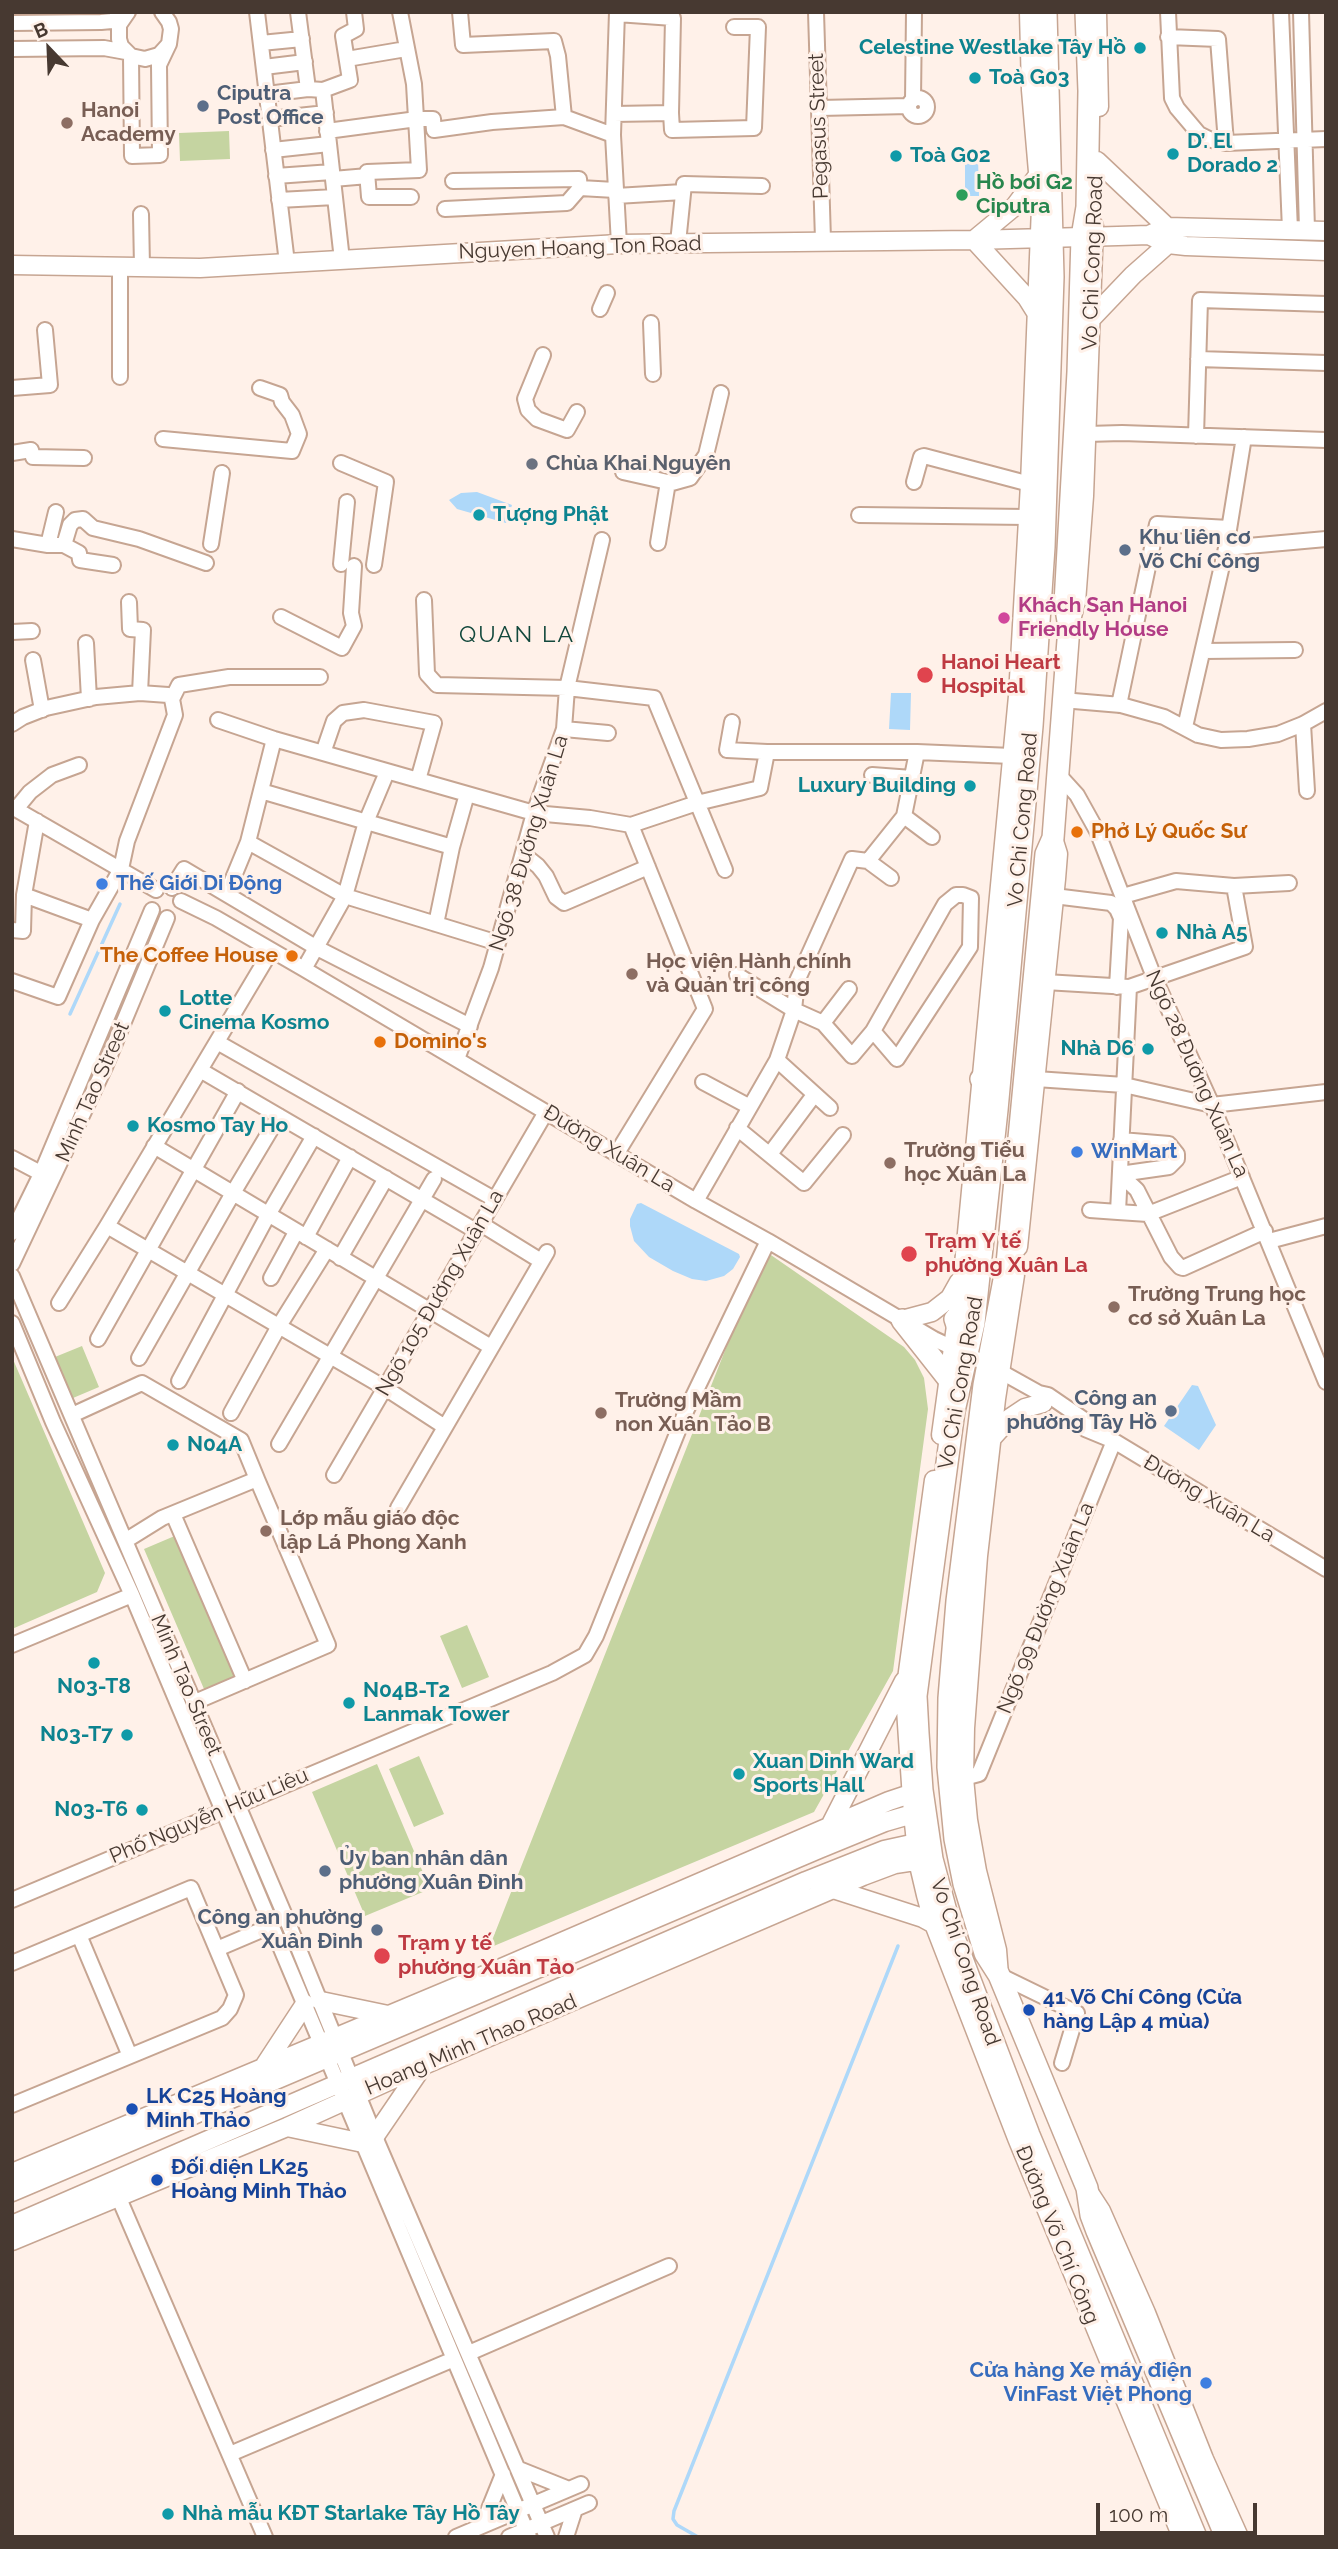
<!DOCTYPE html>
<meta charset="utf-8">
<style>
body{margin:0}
#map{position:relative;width:1338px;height:2549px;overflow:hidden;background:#fff1e9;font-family:Raleway,sans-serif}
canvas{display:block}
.frame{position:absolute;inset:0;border:14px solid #473931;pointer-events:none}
.north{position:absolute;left:14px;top:14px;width:70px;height:70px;-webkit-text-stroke:5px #fff1e9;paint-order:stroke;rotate:337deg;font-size:19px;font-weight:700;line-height:28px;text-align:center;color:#473931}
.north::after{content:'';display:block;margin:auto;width:24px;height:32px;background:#473931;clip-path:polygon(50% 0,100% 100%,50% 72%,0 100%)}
.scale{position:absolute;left:1096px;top:2503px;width:161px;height:32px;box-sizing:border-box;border:4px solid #473931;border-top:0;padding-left:9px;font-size:21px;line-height:24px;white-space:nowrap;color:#473931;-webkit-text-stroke:5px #fff1e9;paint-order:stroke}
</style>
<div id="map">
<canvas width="1338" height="2549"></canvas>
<div class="frame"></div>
<div class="north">B</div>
<div class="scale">100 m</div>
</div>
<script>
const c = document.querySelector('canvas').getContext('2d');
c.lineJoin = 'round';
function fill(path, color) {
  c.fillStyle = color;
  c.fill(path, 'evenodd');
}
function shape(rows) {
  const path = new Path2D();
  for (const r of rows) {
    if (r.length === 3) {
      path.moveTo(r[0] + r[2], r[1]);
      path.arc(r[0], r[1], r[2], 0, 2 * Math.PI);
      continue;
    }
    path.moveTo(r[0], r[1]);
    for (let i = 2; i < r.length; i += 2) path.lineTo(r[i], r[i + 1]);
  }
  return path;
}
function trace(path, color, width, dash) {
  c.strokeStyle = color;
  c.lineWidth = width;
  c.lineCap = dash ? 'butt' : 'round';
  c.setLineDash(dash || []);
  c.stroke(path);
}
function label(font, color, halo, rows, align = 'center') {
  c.font = font + ' Raleway,sans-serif';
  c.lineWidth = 6;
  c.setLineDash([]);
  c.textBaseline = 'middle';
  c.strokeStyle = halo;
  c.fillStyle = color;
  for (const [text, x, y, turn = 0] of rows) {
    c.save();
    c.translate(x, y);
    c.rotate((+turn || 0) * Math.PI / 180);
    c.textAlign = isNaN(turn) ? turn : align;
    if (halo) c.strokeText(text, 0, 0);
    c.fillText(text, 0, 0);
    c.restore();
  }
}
fill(shape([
 [229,131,230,159,180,161,179,133],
 [768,1253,904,1347,915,1360,924,1378,928,1409,893,1671,814,1812,489,1948,726,1348],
 [82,1346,99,1387,73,1398,55,1357],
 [12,1357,105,1573,97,1592,12,1629],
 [177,1535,241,1682,207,1696,144,1549],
 [467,1625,489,1677,462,1688,440,1636],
 [419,1756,444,1814,414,1827,389,1769],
 [377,1764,430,1889,365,1916,312,1792]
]), '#c5d4a1');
fill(shape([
 [965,157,978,157,979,196,965,196],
 [477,492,512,505,506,523,457,509,449,500,461,493],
 [891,693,911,693,910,730,889,729],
 [641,1203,739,1254,740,1257,733,1269,724,1276,706,1281,692,1279,673,1271,649,1257,634,1241,630,1226,630,1219,637,1204],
 [1192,1385,1198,1386,1216,1425,1199,1450,1164,1426]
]), '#aed8f9');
trace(shape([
 [70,1014,120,904],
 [698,2537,677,2525,673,2519,674,2511,898,1946]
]), '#aed8f9', 3.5);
const minor = shape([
 [128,12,119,25,119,39,121,46,131,56,145,59,159,55,169,44,171,29,169,22,162,12],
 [257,12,287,263],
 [298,12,308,89,323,90,342,260],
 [400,12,414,84,419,170,367,172,369,197,411,197],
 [460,12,463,45,554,41,558,56,564,117],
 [816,12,823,240],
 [1168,12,1172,98,1177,108,1199,134,1211,140,1226,143,1326,139],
 [1281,12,1290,230],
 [1301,12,1307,230],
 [12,23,101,22,112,21,125,14],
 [1168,37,1218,39,1226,143],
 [261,43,302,39],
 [12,49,104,48,126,52],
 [131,56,132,156,160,155,159,65,169,44],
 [347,59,406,49],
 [264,67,305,62],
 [323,90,350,80,343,36,356,29,354,12],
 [267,94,308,89],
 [918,107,9],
 [913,100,914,12],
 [820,108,909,106],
 [671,113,672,130,754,128,758,27,734,27],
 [614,114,671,113,673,18,617,14],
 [270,119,326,113],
 [327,131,417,119,433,119,434,130,492,122,564,117,613,135,619,244],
 [613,135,617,12],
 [273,150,329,144],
 [276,176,332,172],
 [333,179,368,176],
 [453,181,579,179,580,188,615,190],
 [616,196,683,192],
 [279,200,335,197],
 [445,209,567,203,580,188],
 [141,214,142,267],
 [678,243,684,184,762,186],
 [120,266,120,377],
 [600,309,607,293],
 [651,323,653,374],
 [543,355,525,399,528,410,537,419,567,430,577,412],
 [1198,359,1326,363],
 [12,388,50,385,45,330],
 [1087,434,1122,433,1326,440],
 [1196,436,1200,300,1326,304],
 [163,439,292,451,299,434,292,415,282,402,280,395,260,388],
 [12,453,31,450,33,457,84,458],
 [341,463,386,482,374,565],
 [623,472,672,483,690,478,706,455,721,393],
 [914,482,921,457,924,456,1030,484],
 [859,515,1028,517],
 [12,539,48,545,64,545,79,553,80,560,113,565],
 [658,543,668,482],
 [211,544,222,473],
 [48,545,56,512],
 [64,545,70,525,75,520,83,519,93,528,139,539,206,563],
 [1226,548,1326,539],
 [341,564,347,502],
 [424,600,427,674,437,685,567,688,654,698,725,870],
 [129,602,130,629,143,630,140,693],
 [281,617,342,648,354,626,351,613,354,566],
 [12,632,32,631],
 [86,643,89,699],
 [1203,651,1295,650],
 [33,660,42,710],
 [172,699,179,685,229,677,320,677],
 [1062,700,1121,705,1164,717,1198,735,1221,740,1248,739,1278,734,1303,724,1326,711],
 [1119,705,1157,524,1229,528],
 [218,720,274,739,534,813,590,818,631,825,697,803,760,788,767,752,917,752],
 [732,722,727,750,767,752],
 [12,724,23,717,46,708,96,697,140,693,168,695,172,699],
 [1303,724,1307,791],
 [1185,727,1226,548,1244,437],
 [564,729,608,733],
 [323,753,334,721,343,713,364,710,434,723,418,780],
 [1057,773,1077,795,1097,831,1154,977,1212,1105,1326,1382],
 [872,775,912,778],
 [261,791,452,847],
 [12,807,156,890],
 [16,809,30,792,52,775,79,765],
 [904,816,932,837],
 [248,842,345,896,498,943],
 [523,854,538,866,546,876,556,897,564,903,648,867],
 [868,861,891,878],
 [172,888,184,869,317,948,470,1026],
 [227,893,248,842,274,739],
 [24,895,92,920],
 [1054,896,1111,903,1117,909,1121,918,1117,987],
 [1123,896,1176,881,1234,886],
 [181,901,216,918,304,969,696,1201,768,1241,934,1339,987,1364,1039,1393,1048,1395,1086,1421,1093,1430],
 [436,924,452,847,467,794],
 [12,930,23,931,24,895,37,821],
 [304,969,345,896,366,822,387,772],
 [737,975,794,1010,823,1023,852,1056,873,1031,897,1059,970,947,971,898,963,895,956,895,945,904,873,1031],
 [12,981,58,997,92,920,121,869,127,841,175,715,172,699],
 [1045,982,1129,987,1245,947,1234,886,1289,883],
 [1129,987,1118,1212,1148,1214,1242,1177],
 [823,1023,849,989],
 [217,1042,494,1199],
 [457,1059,491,968,534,813,564,729,567,688,602,540],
 [777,1060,830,1108],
 [200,1070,476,1231],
 [1036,1079,1124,1085,1212,1105,1326,1092],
 [703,1082,750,1107],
 [737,1128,804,1183,843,1135],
 [154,1146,491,1347],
 [617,1153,705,1009,631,825],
 [770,1154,814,1095],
 [12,1158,48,1177],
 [1120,1174,1137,1190,1171,1257,1180,1267,1183,1268,1265,1231],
 [1120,1174,1169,1167,1177,1159,1177,1154,1169,1144,1121,1140],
 [696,1201,777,1060,794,1010,797,981,852,859,868,861,904,816,917,752,1012,756],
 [1090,1210,1118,1212],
 [481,1224,541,1261],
 [107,1226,385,1388,445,1427],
 [12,1233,41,1174,152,910],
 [306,1237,350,1157],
 [1269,1241,1326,1226],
 [340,1258,386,1178],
 [12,1264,105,1067,167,918],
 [12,1276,289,1925,378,2144,547,2537],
 [271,1278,296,1232],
 [59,1303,107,1226,271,951],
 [12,1323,53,1422,132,1595,529,2537],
 [98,1339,238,1091],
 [139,1358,233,1193,279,1116],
 [179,1381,268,1215,314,1136],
 [231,1413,279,1326,327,1249],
 [72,1415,142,1383,241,1440,257,1479,162,1518,125,1541],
 [1085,1429,1114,1441,1326,1569],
 [279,1444,434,1179],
 [334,1475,546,1112],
 [398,1508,547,1252],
 [173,1514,245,1681],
 [12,1645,132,1595],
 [195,1702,328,1645,257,1479],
 [964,1778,979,1774,1114,1441],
 [12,1900,552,1673,585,1655,596,1636,686,1411,768,1241],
 [79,1935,130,2056],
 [217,1949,271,1926],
 [12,1963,191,1888,236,1995,230,2009,222,2018,12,2105],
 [999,1975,1077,2013,1062,2063],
 [118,2196,265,2537],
 [469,2353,669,2266],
 [230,2454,454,2359],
 [519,2469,569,2489],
 [482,2526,503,2474],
 [456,2537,581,2484],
 [509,2537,589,2503],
 [566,2537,575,2509]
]);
const major = shape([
 [1097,12,1099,107],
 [1097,161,1167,227],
 [1149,235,1168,244,1186,246,1326,251],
 [974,240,1027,298,1037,314],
 [974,240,1015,206,1039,174],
 [12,265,200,268,619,244,974,240,1118,236,1149,235,1167,227,1326,231],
 [1091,319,1133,275,1168,244],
 [1069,627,1076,602,1084,496,1094,226],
 [1018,1247,1056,879,1058,854,1053,838],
 [902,1320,932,1312,950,1298,959,1282],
 [941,1435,963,1275,1018,696,1030,484,1041,207,1031,90,1029,12],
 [992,1438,1010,1418,1025,1408,1043,1403],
 [934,1480,905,1694,913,1814,918,1861,926,1895,934,1924,1017,2138,1182,2537],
 [828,1830,904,1681],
 [830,1888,923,1918,934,1924],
 [999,1975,997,1950,977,1871,968,1820,964,1778,965,1728,978,1556,996,1399,1015,1275],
 [321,2001,388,2015],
 [265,2065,305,2004],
 [287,2127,363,2143],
 [375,2136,422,2067],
 [12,2173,499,1969,889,1801,922,1790],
 [1088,2191,1101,2211,1146,2313,1204,2459,1239,2537],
 [12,2192,819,1849,885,1822,923,1811],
 [12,2225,806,1881,884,1850,925,1841],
 [12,2241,287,2127,424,2065,863,1876,895,1864,928,1859]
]);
const highway = shape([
 [1046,12,1053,277,1044,547,1032,726,997,1110,977,1294,974,1323,954,1411,930,1589,916,1696,918,1733,922,1790,932,1859,951,1930,1029,2135,1196,2537],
 [1086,12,1089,91,1087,207,1082,237,1078,372,1065,603,1069,627,1053,838,1046,854,1007,1264,984,1385,957,1601,949,1698,948,1767,955,1839,964,1884,985,1953,999,1975,1087,2188,1091,2215,1097,2231,1226,2537],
 [981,1079,997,1110],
 [955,1319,966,1353],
 [902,1320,958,1391]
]);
trace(minor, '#c6a592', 18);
trace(major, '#c6a592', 21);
trace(highway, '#c6a592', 24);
trace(minor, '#fff', 14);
trace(major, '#fff', 18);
trace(highway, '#fff', 21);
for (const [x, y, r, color] of [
 [1140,48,7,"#0f9aa8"],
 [975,78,7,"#0f9aa8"],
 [203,106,7,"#5c6f8a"],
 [67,123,7,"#8d6e63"],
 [1173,154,7,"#0f9aa8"],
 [896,156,7,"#0f9aa8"],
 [962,195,7,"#2e9e5b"],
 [532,464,7,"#6b7280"],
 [479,515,7,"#0f9aa8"],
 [1125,550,7,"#5c6f8a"],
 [1004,618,7,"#d1479c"],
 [925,675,9,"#e0444e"],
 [970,786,7,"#0f9aa8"],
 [1077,832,7,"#e8710a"],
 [102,884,7,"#3f7fe0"],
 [1162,933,7,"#0f9aa8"],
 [292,956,7,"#e8710a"],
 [632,974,7,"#8d6e63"],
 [165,1011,7,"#0f9aa8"],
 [380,1042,7,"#e8710a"],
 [1148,1049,7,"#0f9aa8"],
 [133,1126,7,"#0f9aa8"],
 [1077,1152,7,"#3f7fe0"],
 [890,1163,7,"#8d6e63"],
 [909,1254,9,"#e0444e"],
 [1114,1307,7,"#8d6e63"],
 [1171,1411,7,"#5c6f8a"],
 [601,1413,7,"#8d6e63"],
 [173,1445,7,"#0f9aa8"],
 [266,1531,7,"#8d6e63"],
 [94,1663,7,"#0f9aa8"],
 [349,1703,7,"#0f9aa8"],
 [127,1735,7,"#0f9aa8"],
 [739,1774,7,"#0f9aa8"],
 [142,1810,7,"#0f9aa8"],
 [325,1871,7,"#5c6f8a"],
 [377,1930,7,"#5c6f8a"],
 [382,1956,9,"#e0444e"],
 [1029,2010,7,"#1a4fb4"],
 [132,2109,7,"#1a4fb4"],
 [157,2180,7,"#1a4fb4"],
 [1206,2383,7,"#3f7fe0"],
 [168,2514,7,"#0f9aa8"]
]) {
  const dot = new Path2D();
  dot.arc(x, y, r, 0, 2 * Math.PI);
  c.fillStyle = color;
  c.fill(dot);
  trace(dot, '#fff1e9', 2.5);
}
label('bold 21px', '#0d838f', '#fff1e9', [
 ["Celestine Westlake Tây Hồ",1126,48,"right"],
 ["Toà G03",989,78],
 ["D’. El",1187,142],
 ["Dorado 2",1187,166],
 ["Toà G02",910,156],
 ["Tượng Phật",493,515],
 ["Luxury Building",956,786,"right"],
 ["Nhà A5",1176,933],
 ["Lotte",179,999],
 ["Cinema Kosmo",179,1023],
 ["Nhà D6",1134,1049,"right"],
 ["Kosmo Tay Ho",147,1126],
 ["N04A",187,1445],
 ["N03-T8",94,1687,"center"],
 ["N04B-T2",363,1691],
 ["Lanmak Tower",363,1715],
 ["N03-T7",113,1735,"right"],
 ["Xuan Dinh Ward",753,1762],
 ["Sports Hall",753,1786],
 ["N03-T6",128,1810,"right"],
 ["Nhà mẫu KĐT Starlake Tây Hồ Tây",182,2514]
], 'left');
label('bold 21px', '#4e5e75', '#fff1e9', [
 ["Ciputra",217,94],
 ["Post Office",217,118],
 ["Khu liên cơ",1139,538],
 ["Võ Chí Công",1139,562],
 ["Công an",1157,1399,"right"],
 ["phường Tây Hồ",1157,1423,"right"],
 ["Ủy ban nhân dân",339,1859],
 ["phường Xuân Đỉnh",339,1883],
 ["Công an phường",363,1918,"right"],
 ["Xuân Đỉnh",363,1942,"right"]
], 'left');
label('bold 21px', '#785e54', '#fff1e9', [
 ["Hanoi",81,111],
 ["Academy",81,135],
 ["Học viện Hành chính",646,962],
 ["và Quản trị công",646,986],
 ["Trường Tiểu",904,1151],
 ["học Xuân La",904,1175],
 ["Trường Trung học",1128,1295],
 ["cơ sở Xuân La",1128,1319],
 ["Trường Mầm",615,1401],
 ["non Xuân Tảo B",615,1425],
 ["Lớp mẫu giáo độc",280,1519],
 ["lập Lá Phong Xanh",280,1543]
], 'left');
label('21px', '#473931', '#fff1e9', [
 ["Pegasus Street",819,126,-92],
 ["Nguyen Hoang Ton Road",580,248,-2],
 ["Vo Chi Cong Road",1093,263,-88],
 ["Vo Chi Cong Road",1023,820,-85],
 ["Ngõ 38 Đường Xuân La",529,843,-73],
 ["Ngõ 28 Đường Xuân La",1197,1074,66],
 ["Minh Tao Street",93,1092,-66],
 ["Đường Xuân La",609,1149,31],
 ["Ngõ 105 Đường Xuân La",440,1293,-60],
 ["Vo Chi Cong Road",961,1383,-80],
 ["Đường Xuân La",1209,1499,31],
 ["Ngõ 99 Đường Xuân La",1046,1608,-68],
 ["Minh Tao Street",186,1685,67],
 ["Phố Nguyễn Hữu Liêu",209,1816,-23],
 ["Vo Chi Cong Road",965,1962,71],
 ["Hoang Minh Thao Road",471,2045,-23],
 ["Đường Võ Chí Công",1057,2235,68]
]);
label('bold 21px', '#27864d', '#fff1e9', [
 ["Hồ bơi G2",976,183],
 ["Ciputra",976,207]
], 'left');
label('bold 21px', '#5b616d', '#fff1e9', [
 ["Chùa Khai Nguyên",546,464]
], 'left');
label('bold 21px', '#b23c85', '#fff1e9', [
 ["Khách Sạn Hanoi",1018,606],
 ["Friendly House",1018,630]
], 'left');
label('bold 21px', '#be3a42', '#fff1e9', [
 ["Hanoi Heart",941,663],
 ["Hospital",941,687],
 ["Trạm Y tế",925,1242],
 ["phường Xuân La",925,1266],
 ["Trạm y tế",398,1944],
 ["phường Xuân Tảo",398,1968]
], 'left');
label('bold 21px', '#c56008', '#fff1e9', [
 ["Phở Lý Quốc Sư",1091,832],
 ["The Coffee House",278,956,"right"],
 ["Domino's",394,1042]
], 'left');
label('bold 21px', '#366cbe', '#fff1e9', [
 ["Thế Giới Di Động",116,884],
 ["WinMart",1091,1152],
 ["Cửa hàng Xe máy điện",1192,2371,"right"],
 ["VinFast Việt Phong",1192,2395,"right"]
], 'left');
label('bold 21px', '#164399', '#fff1e9', [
 ["41 Võ Chí Công (Cửa",1043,1998],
 ["hàng Lập 4 mùa)",1043,2022],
 ["LK C25 Hoàng",146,2097],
 ["Minh Thảo",146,2121],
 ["Đối diện LK25",171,2168],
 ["Hoàng Minh Thảo",171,2192]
], 'left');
c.letterSpacing = '2px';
label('23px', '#12483c', '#fff1e9', [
 ["QUAN LA",517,635]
]);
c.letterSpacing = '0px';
</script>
